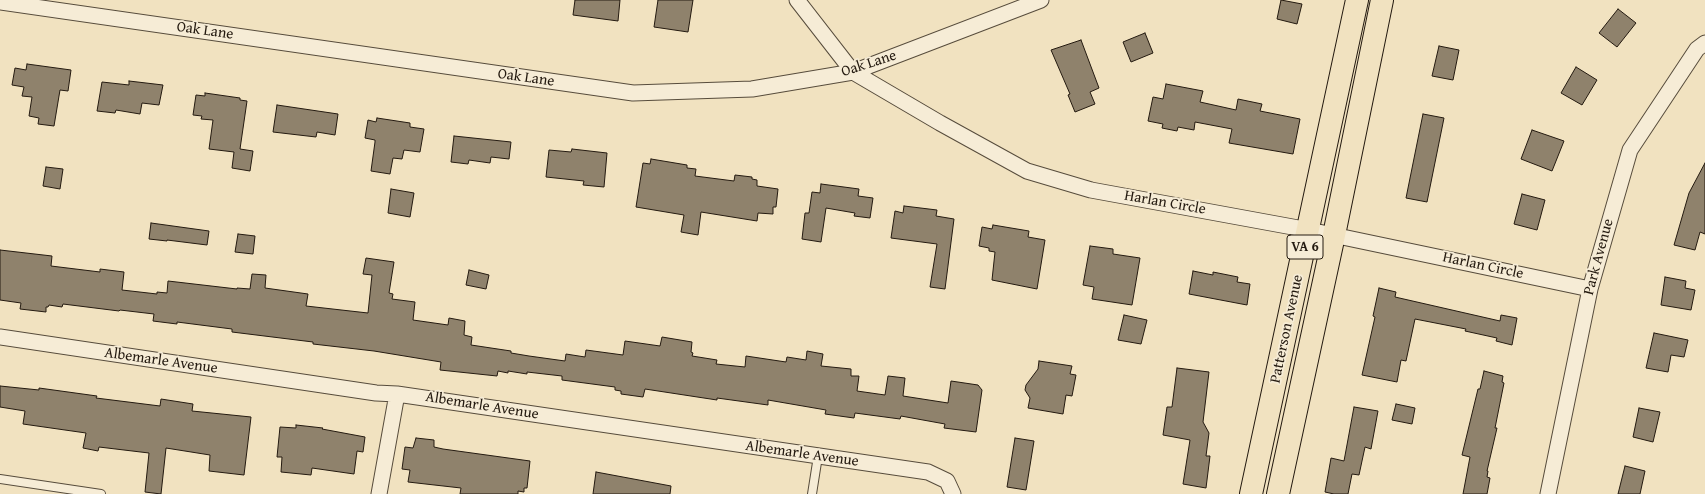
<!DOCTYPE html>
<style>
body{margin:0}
canvas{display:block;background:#f1e2c0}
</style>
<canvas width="1705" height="494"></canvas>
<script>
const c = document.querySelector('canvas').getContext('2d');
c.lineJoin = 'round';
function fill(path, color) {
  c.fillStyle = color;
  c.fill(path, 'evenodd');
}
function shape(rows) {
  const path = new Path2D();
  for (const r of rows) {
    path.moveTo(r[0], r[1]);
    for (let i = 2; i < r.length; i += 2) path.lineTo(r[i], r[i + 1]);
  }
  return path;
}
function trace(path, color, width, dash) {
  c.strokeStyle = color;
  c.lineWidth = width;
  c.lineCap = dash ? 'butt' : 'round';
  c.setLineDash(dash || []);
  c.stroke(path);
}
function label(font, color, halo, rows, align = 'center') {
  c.font = font + ' "Gentium Book Plus",serif';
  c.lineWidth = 3.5;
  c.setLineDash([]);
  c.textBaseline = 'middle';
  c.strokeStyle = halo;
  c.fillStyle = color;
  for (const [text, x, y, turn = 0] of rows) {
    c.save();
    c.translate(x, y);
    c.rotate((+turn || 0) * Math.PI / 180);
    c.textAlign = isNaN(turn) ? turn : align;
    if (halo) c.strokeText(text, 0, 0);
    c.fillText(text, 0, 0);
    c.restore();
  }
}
const building = shape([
 [575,0,620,0,618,21,573,15,575,0],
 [658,0,693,0,688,32,654,27,658,0],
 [1281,0,1302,4,1297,24,1277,19,1281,0],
 [1618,9,1636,23,1617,47,1599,33,1618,9],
 [1145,33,1153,53,1131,62,1123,42,1145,33],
 [1081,40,1099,88,1090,92,1095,104,1075,112,1068,95,1070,94,1051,50,1081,40],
 [1439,46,1459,50,1453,80,1432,76,1439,46],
 [27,64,71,70,68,91,60,90,54,126,38,124,39,118,29,116,32,97,22,96,24,87,12,85,15,68,26,70,27,64],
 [1576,67,1597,80,1582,105,1561,93,1576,67],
 [129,81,163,85,159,105,142,103,140,114,116,110,115,113,97,111,102,82,129,85,129,81],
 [1166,84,1203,91,1200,102,1236,110,1238,99,1262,104,1260,111,1300,119,1293,154,1229,143,1232,129,1195,122,1194,130,1178,127,1177,131,1162,128,1163,124,1148,121,1153,97,1163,99,1166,84],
 [205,93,240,98,240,100,247,101,240,149,253,151,250,171,232,168,234,152,209,149,213,120,201,119,202,116,193,115,196,95,205,96,205,93],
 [277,105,338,114,335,135,317,132,316,137,273,132,277,105],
 [1423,114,1444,118,1427,202,1406,198,1423,114],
 [377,118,410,123,410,127,424,129,420,152,404,150,402,159,393,158,390,174,371,171,375,142,375,140,365,138,368,120,376,122,377,118],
 [1532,130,1564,141,1552,171,1521,159,1532,130],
 [454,136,511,142,509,159,491,157,490,163,469,160,468,164,451,162,454,136],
 [572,149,607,153,604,187,583,185,584,181,546,177,549,150,571,152,572,149],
 [651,159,687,165,687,168,696,169,695,176,734,181,735,175,752,177,752,179,757,180,757,186,778,189,776,207,773,207,773,214,758,213,757,221,701,212,698,235,681,232,684,215,636,207,643,163,650,164,651,159],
 [1705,163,1705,234,1700,232,1695,250,1674,245,1689,193,1705,163],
 [46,167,63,169,60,189,43,186,46,167],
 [821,184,859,189,858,196,873,198,870,218,854,216,855,213,826,208,821,242,802,239,805,213,809,213,812,192,820,193,821,184],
 [391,189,414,193,410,217,388,213,391,189],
 [1522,194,1545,200,1537,230,1514,224,1522,194],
 [904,206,937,210,936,216,954,219,945,289,930,287,937,244,891,238,895,211,903,213,904,206],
 [151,223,209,231,207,245,167,240,167,241,149,239,151,223],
 [993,225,1029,231,1028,237,1045,240,1037,289,992,280,995,252,989,251,989,248,979,246,982,227,992,229,993,225],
 [238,234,255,236,253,254,235,252,238,234],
 [1090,246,1113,249,1113,254,1140,258,1132,305,1092,299,1094,287,1083,285,1090,246],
 [0,250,52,256,51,266,100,272,100,269,124,272,122,290,157,294,157,292,167,293,168,281,237,289,237,288,250,289,252,274,266,275,265,288,308,294,306,306,368,313,372,275,363,274,366,258,394,262,389,293,393,294,392,299,415,302,413,320,448,325,449,318,465,321,464,335,472,337,471,345,511,351,511,353,529,356,565,361,566,354,585,357,586,350,623,355,625,341,660,346,662,337,692,342,691,352,693,353,692,356,717,360,716,364,745,367,746,356,786,362,787,357,806,360,807,351,823,354,821,366,851,369,851,376,859,376,857,391,885,395,888,376,905,378,903,396,948,403,951,381,978,385,982,390,976,432,944,428,945,424,901,416,900,419,855,413,854,418,825,414,826,410,768,400,768,405,717,398,717,400,645,389,643,397,621,394,621,391,615,390,615,387,562,380,562,376,527,372,527,374,508,371,508,373,498,371,497,376,440,370,441,362,374,351,313,344,313,342,232,332,232,329,177,322,177,324,153,321,154,314,120,310,119,311,63,304,62,307,49,305,48,307,46,307,46,312,20,309,21,303,0,300,0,250],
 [469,270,489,275,486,289,466,285,469,270],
 [1193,271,1213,275,1213,272,1238,277,1237,282,1250,284,1247,305,1189,294,1193,271],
 [1665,277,1686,281,1685,288,1695,290,1691,310,1661,305,1665,277],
 [1379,288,1396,292,1395,297,1500,321,1501,315,1517,318,1512,345,1496,341,1497,338,1465,331,1466,329,1415,319,1406,361,1401,360,1397,382,1362,375,1375,317,1373,316,1379,288],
 [1124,315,1147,320,1141,344,1118,340,1124,315],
 [1654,333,1688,340,1684,357,1671,355,1668,372,1646,368,1654,333],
 [1039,361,1072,366,1070,374,1076,375,1072,396,1066,395,1063,414,1028,408,1030,398,1025,390,1026,385,1038,369,1039,361],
 [1177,368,1209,372,1203,422,1209,433,1206,456,1210,456,1206,488,1183,484,1190,440,1163,435,1167,407,1172,407,1177,368],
 [1484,371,1503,376,1502,382,1504,383,1495,428,1497,428,1487,471,1488,471,1487,477,1490,478,1487,494,1463,494,1470,457,1462,455,1478,389,1480,389,1484,371],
 [0,386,39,390,39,388,97,396,96,398,160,406,161,399,193,404,192,411,251,417,244,475,209,471,210,455,166,448,161,494,145,492,149,453,99,447,98,451,83,448,86,433,23,424,25,411,0,407,0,386],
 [1396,404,1415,408,1412,424,1392,420,1396,404],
 [1354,407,1378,411,1371,449,1365,447,1359,475,1352,474,1348,494,1334,494,1325,492,1331,458,1344,461,1354,407],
 [1639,408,1660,412,1653,442,1633,437,1639,408],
 [296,425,323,428,322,429,365,437,363,452,357,451,354,474,312,468,311,475,281,472,282,457,277,457,280,427,296,428,296,425],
 [416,438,434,440,434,447,443,449,530,461,527,488,524,488,524,492,518,491,518,494,460,494,461,488,408,482,410,470,402,469,405,447,413,448,416,438],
 [1015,438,1034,441,1026,490,1007,487,1015,438],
 [1625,466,1645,471,1640,494,1618,494,1625,466],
 [596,472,671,486,670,494,593,494,596,472]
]);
fill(building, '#8f826c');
trace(building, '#241a10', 1);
const lane = shape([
 [0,479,101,494],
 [812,494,818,456]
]);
const street = shape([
 [797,0,853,72,940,123,1027,171,1091,190,1309,230,1590,289],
 [0,2,633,93,752,89,853,72,1041,0],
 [0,337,376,393,397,394,928,472,947,481,953,494],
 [379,494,397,394],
 [1548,494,1590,289,1630,150,1697,49,1705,43]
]);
const primary = shape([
 [1251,494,1357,0],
 [1278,494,1334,235,1382,0]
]);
trace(lane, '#574c3c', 10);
trace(street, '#574c3c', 17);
trace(primary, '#241a10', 24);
trace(lane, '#f6ecd6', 8);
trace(street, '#f6ecd6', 15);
trace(primary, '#f1e2c0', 22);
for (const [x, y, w] of [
 [1305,247,36]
]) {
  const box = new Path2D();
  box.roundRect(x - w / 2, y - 12, w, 24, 3);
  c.fillStyle = '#f6ecd6';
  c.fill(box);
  trace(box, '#241a10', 1);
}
label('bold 14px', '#241a10', null, [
 ["VA 6",1305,247]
]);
label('15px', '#241a10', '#f6ecd6', [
 ["Oak Lane",205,31,8],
 ["Oak Lane",869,64,-18],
 ["Oak Lane",526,78,8],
 ["Harlan Circle",1165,203,10],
 ["Park Avenue",1599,257,-75],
 ["Harlan Circle",1483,266,12],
 ["Patterson Avenue",1287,329,-78],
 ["Albemarle Avenue",161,361,8],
 ["Albemarle Avenue",482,406,9],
 ["Albemarle Avenue",802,454,8]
]);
</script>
